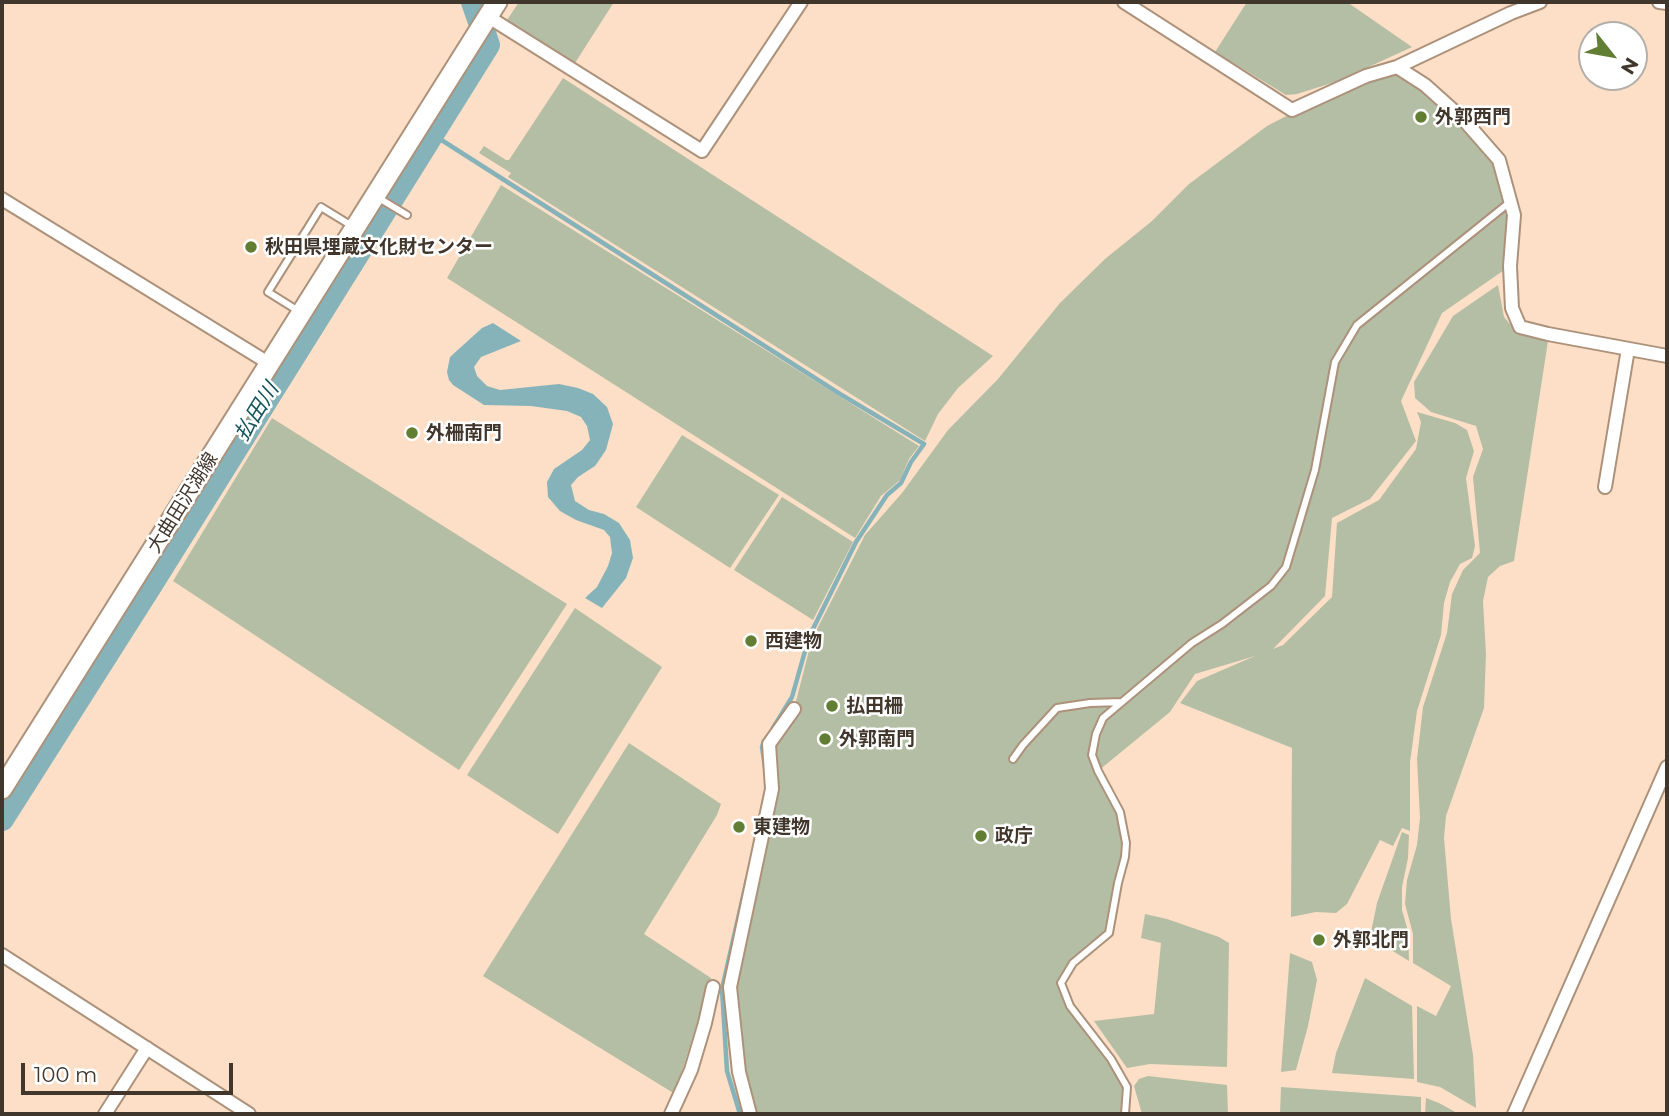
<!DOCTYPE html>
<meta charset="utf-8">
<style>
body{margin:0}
#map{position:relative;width:1669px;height:1116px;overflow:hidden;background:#fcdfc6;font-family:Montserrat,sans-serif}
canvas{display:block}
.frame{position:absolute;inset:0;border:4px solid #41362c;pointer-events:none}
.north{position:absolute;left:1578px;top:21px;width:70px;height:70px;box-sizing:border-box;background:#fff;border:2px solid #b3afab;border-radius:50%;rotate:121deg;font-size:19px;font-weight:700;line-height:28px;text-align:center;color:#41362c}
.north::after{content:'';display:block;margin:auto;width:24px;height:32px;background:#627e32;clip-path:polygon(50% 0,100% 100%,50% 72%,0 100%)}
.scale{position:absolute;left:21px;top:1063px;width:212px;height:32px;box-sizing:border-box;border:4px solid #41362c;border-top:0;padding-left:9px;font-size:21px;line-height:24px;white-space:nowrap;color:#41362c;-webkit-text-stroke:5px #fff;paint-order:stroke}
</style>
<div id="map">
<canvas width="1669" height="1116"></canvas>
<div class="frame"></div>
<div class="north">N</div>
<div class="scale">100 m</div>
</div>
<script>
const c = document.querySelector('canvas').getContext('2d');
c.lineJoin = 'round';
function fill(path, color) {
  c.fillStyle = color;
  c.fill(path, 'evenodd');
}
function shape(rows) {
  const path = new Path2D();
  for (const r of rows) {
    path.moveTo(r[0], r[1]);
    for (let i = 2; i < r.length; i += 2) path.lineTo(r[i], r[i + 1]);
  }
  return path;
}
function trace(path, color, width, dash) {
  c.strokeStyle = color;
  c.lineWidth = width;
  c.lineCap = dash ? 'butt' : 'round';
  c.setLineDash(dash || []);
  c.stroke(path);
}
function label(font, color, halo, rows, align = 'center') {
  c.font = font + ' Montserrat,"Noto Sans JP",sans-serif';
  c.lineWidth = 5;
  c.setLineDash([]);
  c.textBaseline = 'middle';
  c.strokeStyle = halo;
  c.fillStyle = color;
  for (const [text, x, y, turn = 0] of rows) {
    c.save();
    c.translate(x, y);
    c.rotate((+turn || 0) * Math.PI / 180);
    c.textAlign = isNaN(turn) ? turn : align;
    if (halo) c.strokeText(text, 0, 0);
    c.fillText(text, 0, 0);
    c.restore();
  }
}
fill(shape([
 [519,2,614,2,575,63,507,20],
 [1247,2,1347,2,1412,47,1338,81,1297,94,1286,95,1215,52],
 [1397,67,1425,85,1499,160,1511,201,1510,266,1442,313,1401,401,1416,441,1370,499,1332,518,1325,596,1273,649,1283,645,1332,597,1337,523,1379,500,1416,449,1421,422,1417,412,1455,423,1467,430,1474,451,1466,478,1475,546,1472,558,1460,564,1450,582,1444,603,1441,635,1417,711,1410,762,1410,831,1402,828,1393,846,1380,840,1347,904,1336,913,1316,912,1291,917,1292,748,1180,703,1197,681,1255,656,1195,674,1170,712,1098,771,1120,812,1126,843,1109,933,1073,963,1061,983,1070,1006,1127,1087,1125,1114,750,1114,730,987,772,789,769,744,794,709,812,639,865,535,902,493,948,430,998,379,1060,303,1105,259,1152,221,1189,184,1267,126,1329,94],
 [563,78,993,356,958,388,938,414,925,441,508,177,511,173,479,153,484,146,506,160,509,160],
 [501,185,919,446,909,459,900,480,881,496,855,538,447,278],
 [1498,285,1504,317,1514,329,1548,341,1514,561,1500,566,1488,577,1483,601,1486,654,1484,708,1446,816,1444,838,1451,919,1473,1055,1476,1108,1440,1087,1417,1082,1417,1006,1436,1016,1451,986,1413,963,1413,934,1405,904,1407,880,1417,845,1420,818,1417,759,1423,707,1447,633,1452,594,1463,570,1480,553,1473,477,1483,449,1476,426,1431,412,1415,398,1414,382,1453,316],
 [272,418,567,604,459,770,173,581],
 [682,435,779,495,730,568,636,507],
 [782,497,853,542,813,620,734,570],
 [575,608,662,667,558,834,467,775],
 [629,743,721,804,717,815,644,934,711,978,675,1094,483,976],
 [1402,832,1409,835,1408,858,1402,887,1402,910,1408,931,1409,961,1370,937,1377,903],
 [1145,914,1167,919,1219,937,1229,943,1227,1067,1150,1064,1127,1068,1094,1021,1154,1014,1161,943,1141,938],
 [1290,953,1312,962,1317,980,1308,1026,1296,1070,1281,1072],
 [1365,978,1412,1006,1414,1079,1332,1073,1336,1053],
 [1148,1076,1227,1085,1228,1114,1142,1114,1134,1086,1139,1079],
 [1281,1087,1421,1097,1421,1114,1280,1114],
 [1426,1098,1439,1103,1459,1114,1425,1114]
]), '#b4bea4');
fill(shape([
 [493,323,521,341,481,357,474,367,477,376,487,386,500,390,559,384,578,388,593,394,607,407,613,424,606,450,595,466,578,477,571,485,575,501,589,510,604,514,619,523,630,540,633,558,626,578,602,608,585,598,597,587,608,566,612,553,610,537,604,530,576,520,560,511,548,497,547,482,554,469,582,450,590,440,587,426,581,417,567,411,531,406,484,405,453,385,449,380,447,372,450,357,482,328]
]), '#86b3b9');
trace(shape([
 [432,134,840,394,924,444,911,462,901,483,887,495,856,542,809,637,792,697,773,728],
 [764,741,762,747,765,767],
 [740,1114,727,1071,722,989,747,879]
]), '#86b3b9', 4.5);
trace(shape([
 [2,819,150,586,488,45,473,2]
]), '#86b3b9', 24);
const lane = shape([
 [377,197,407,215],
 [300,312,268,292,321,207,352,226],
 [1013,759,1023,745,1057,708,1090,703,1122,702],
 [1125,1114,1127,1087,1111,1059,1070,1006,1061,983,1073,963,1109,933,1118,883,1125,857,1126,843,1120,812,1098,771,1092,755,1096,734,1103,718,1192,643,1222,624,1271,586,1286,567,1315,470,1335,362,1357,325,1510,202]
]);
const street = shape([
 [1124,2,1292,110,1366,76,1397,67,1511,13,1540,2],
 [1659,2,1667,3],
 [487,16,702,151,801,2],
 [1397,67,1425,85,1464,120,1499,160,1514,215,1510,266,1512,308,1520,327,1548,334,1667,356],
 [2,199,270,364],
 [1605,487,1628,349],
 [2,955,249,1114],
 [105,1114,147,1048],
 [671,1114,691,1070,705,1023,713,987],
 [750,1114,739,1072,730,987,772,789,769,744,794,709],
 [1514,1114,1667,767]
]);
const primary = shape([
 [2,789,497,2]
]);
trace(lane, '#ad927b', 10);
trace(street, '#ad927b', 16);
trace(primary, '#ad927b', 23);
trace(lane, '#fff', 6);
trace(street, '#fff', 12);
trace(primary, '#fff', 19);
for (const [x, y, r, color] of [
 [1421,117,7,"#627e32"],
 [251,247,7,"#627e32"],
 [412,433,7,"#627e32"],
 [751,641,7,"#627e32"],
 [832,706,7,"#627e32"],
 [825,739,7,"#627e32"],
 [739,827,7,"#627e32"],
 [981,836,7,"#627e32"],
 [1319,940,7,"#627e32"]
]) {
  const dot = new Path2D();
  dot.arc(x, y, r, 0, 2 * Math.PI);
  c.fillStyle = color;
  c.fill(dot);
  trace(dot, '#fff', 2.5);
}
label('bold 19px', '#41362c', '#fff', [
 ["外郭西門",1435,117],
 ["秋田県埋蔵文化財センター",265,247],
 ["外柵南門",426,433],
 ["西建物",765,641],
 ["払田柵",846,706],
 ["外郭南門",839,739],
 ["東建物",753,827],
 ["政庁",995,836],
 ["外郭北門",1333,940]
], 'left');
label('19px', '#41362c', '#fff', [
 ["大曲田沢湖線",183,503,-58]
]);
label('italic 21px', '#13545b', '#fff', [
 ["払田川",257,412,-58]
]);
</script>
